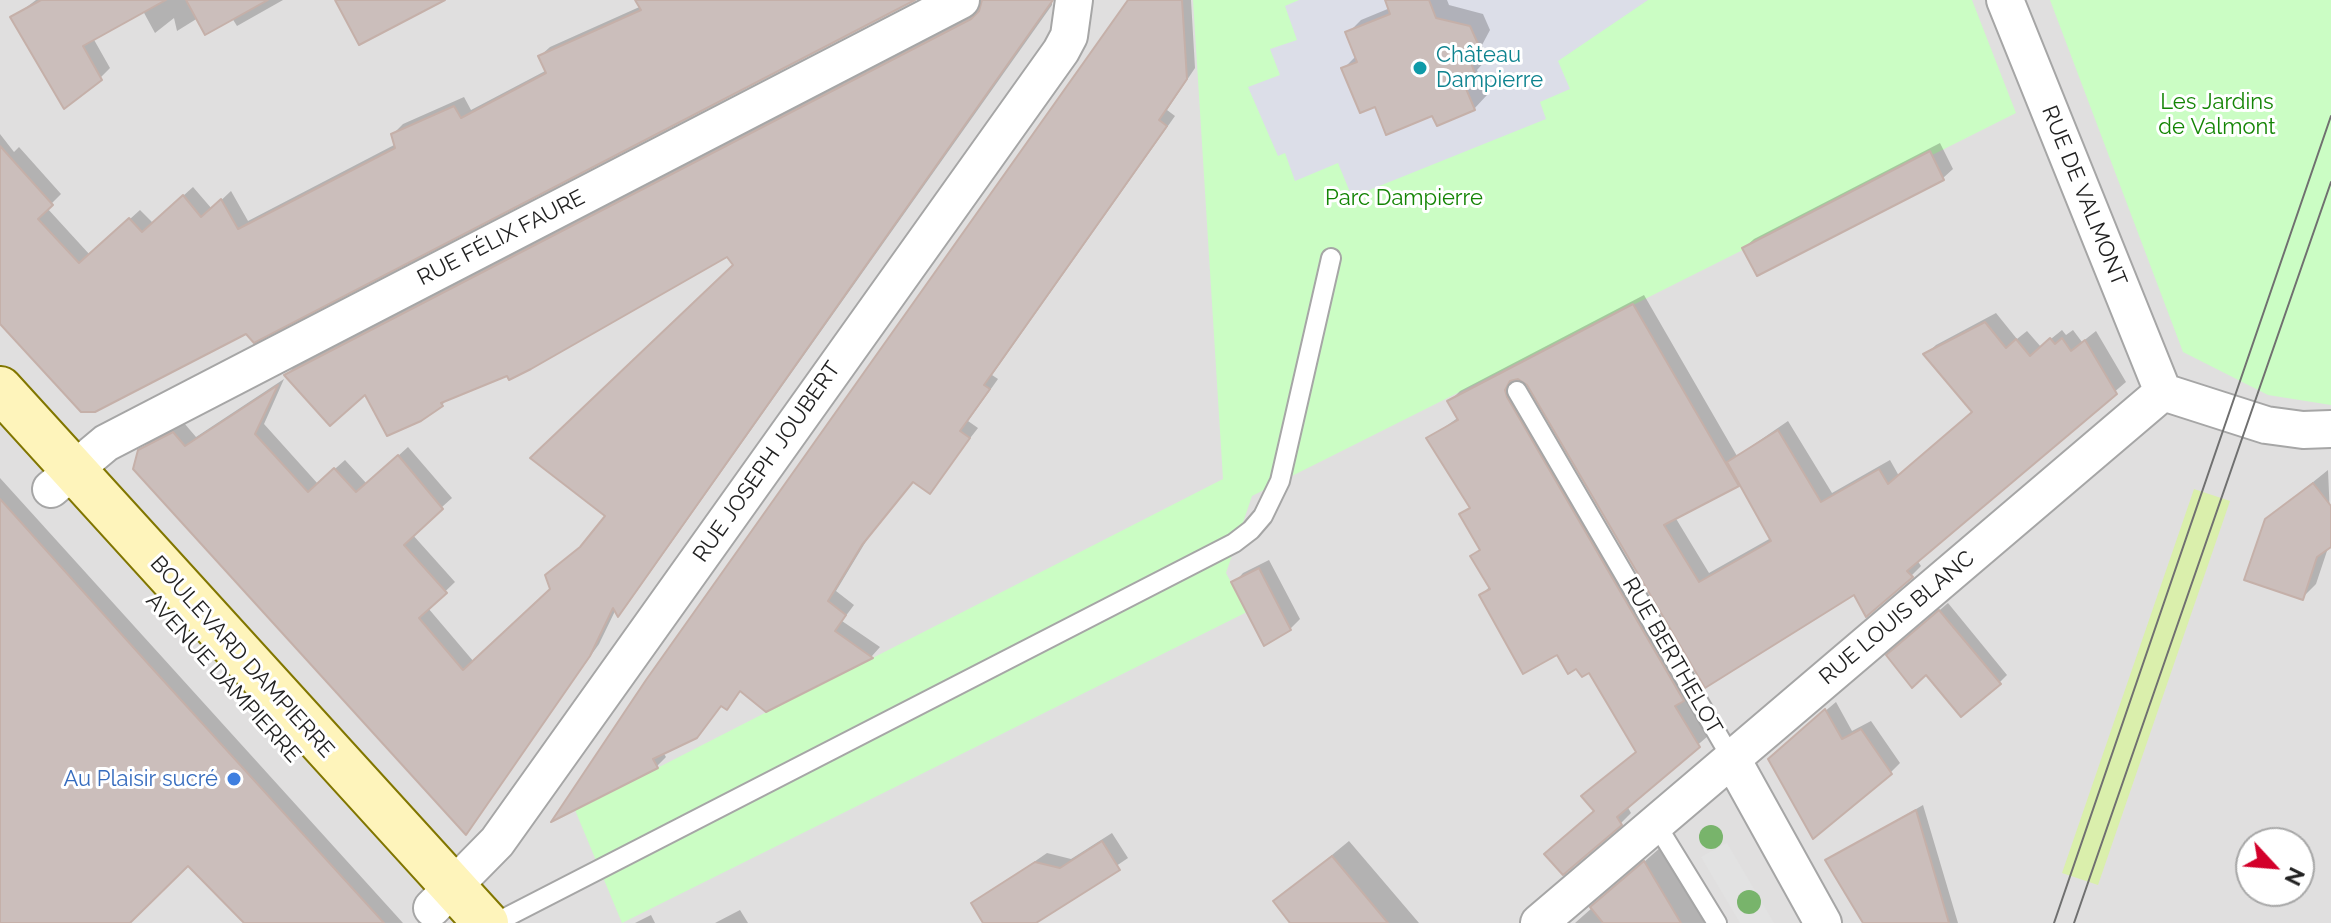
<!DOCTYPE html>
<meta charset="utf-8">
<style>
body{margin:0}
#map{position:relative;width:2331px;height:923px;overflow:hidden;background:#f2ede8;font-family:Raleway,sans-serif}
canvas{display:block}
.north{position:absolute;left:2235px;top:827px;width:80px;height:80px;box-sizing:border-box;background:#fff;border:2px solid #a7a7a7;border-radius:50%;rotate:116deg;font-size:22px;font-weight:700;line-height:32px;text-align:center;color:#222}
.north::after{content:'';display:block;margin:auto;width:28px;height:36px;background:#d3002a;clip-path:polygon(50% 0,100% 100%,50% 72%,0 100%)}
</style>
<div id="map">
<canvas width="2331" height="923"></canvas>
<div class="north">N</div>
</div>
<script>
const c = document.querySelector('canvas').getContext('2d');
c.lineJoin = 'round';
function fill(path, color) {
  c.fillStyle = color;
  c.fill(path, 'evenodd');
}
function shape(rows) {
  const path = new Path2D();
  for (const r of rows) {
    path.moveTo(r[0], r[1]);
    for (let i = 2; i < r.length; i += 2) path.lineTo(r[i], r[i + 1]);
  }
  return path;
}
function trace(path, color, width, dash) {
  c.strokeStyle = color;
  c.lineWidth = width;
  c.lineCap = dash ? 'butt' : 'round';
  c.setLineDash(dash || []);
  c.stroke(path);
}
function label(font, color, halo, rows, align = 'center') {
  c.font = font + ' Raleway,sans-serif';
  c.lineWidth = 6;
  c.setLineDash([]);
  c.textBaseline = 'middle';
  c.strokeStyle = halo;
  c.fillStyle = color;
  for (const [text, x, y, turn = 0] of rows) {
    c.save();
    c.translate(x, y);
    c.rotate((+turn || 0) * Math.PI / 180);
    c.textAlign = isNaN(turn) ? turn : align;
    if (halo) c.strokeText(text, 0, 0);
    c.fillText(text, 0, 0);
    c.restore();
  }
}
fill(shape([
 [0,0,2331,0,2331,923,0,923],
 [2251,843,2299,843,2299,891,2251,891]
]), '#e0dfdf');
fill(shape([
 [2194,489,2230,501,2098,885,2062,873]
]), '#daefac');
fill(shape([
 [1193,0,1972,0,2016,113,1252,496,1226,573,1247,612,622,923,575,810,1223,479],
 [2050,0,2331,0,2331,405,2268,395,2183,352]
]), '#cbfdc4');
fill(shape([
 [1727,843,1774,923,1740,923,1701,857]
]), '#e2e2e2');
fill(shape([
 [1299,0,1391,0,1382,104,1375,107,1386,135,1432,116,1437,125,1475,110,1462,79,1475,74,1470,59,1440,27,1429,0,1648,0,1558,61,1570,89,1540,102,1546,119,1352,197,1338,163,1295,181,1285,153,1278,156,1248,87,1280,75,1270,49,1297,40,1285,6]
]), '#dcdee8');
fill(shape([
 [36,0,283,0,237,26,232,18,198,18,177,31,174,18,155,33,143,11,93,38,110,68,100,78,12,18],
 [655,0,911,0,246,331,0,320,0,134,14,152,19,147,61,194,47,208,90,255,140,210,153,223,193,187,212,209,231,191,248,221,396,144,393,134,403,124,464,97,471,110,547,70,540,56,550,47],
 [983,0,1052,0,1052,5,627,605,618,614,616,609,599,644,466,832,140,451,150,441,184,423,196,437,284,379,264,424,318,484,345,460,367,484,408,447,452,498,412,534,455,582,428,608,474,662,552,589,608,516,735,265,728,255,508,374,449,397,442,405,286,375,296,365,977,12],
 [1131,0,1191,0,1195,68,1167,110,1175,116,992,375,998,379,968,421,978,428,929,491,914,480,871,533,836,591,854,605,842,621,880,647,872,656,766,710,742,690,726,707,722,704,696,736,663,752,666,757,656,767,557,817],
 [1391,0,1447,0,1449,5,1483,14,1490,30,1482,45,1487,59,1477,70,1487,95,1474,109,1434,113,1376,104,1344,68,1357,55,1348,33,1361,20,1390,8],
 [1940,143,1953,169,1943,178,1744,248,1754,239],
 [1644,295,1737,456,1788,421,1832,493,1890,460,1899,476,1974,412,1926,354,1936,345,1996,313,2017,339,2027,331,2041,347,2062,330,2066,335,2073,330,2082,342,2096,331,2126,382,1917,560,1921,566,1911,576,1854,592,1705,686,1529,384,1516,376,1516,386,1708,736,1627,806,1631,813,1621,823,1596,811,1638,751,1590,670,1558,652,1481,596,1490,586,1472,557,1481,548,1462,515,1471,506,1429,438,1459,417,1450,401,1460,391],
 [1740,482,1771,538,1709,573,1675,517],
 [2328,470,2331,539,2316,584,2302,598,2266,520],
 [0,478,403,923,262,923,188,863,127,923,0,923],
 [1269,560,1300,619,1290,629,1234,583,1243,573],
 [1948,603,2007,675,1999,683,1897,647],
 [1836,702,1852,731,1871,721,1900,763,1891,772,1780,749],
 [1923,805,1958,923,1866,923,1828,860],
 [1112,833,1128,858,1032,923,986,923,973,904,1047,853,1071,859],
 [1349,841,1419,923,1292,923,1276,901],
 [1661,847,1707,923,1575,923],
 [740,910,748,923,715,923],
 [651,915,655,923,635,923]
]), '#0003');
const building = shape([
 [41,0,166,0,83,46,102,80,64,109,10,17,41,0],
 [186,0,268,0,205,35,186,0],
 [335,0,445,0,359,45,335,0],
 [635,0,915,0,254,343,246,334,95,412,81,412,0,324,0,146,53,205,38,219,79,263,129,218,142,232,183,195,201,217,221,199,238,229,395,148,391,134,454,106,461,118,546,73,538,56,641,10,635,0],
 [982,0,1053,0,618,617,613,608,590,656,466,835,133,469,138,450,173,432,185,446,278,385,255,434,308,492,334,468,356,492,398,455,443,509,404,545,447,593,419,618,463,670,550,589,545,575,580,547,605,516,530,458,733,265,727,257,531,369,509,380,507,376,441,403,443,406,421,421,387,436,365,395,330,426,284,375,971,19,979,11,982,0],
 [1128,0,1182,0,1187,79,1159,120,1167,126,984,385,990,389,960,431,970,438,930,494,913,482,862,545,828,601,846,615,835,631,873,658,766,712,740,691,727,710,721,706,697,738,653,759,658,768,551,822,646,680,1128,0],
 [1385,0,1429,0,1436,18,1470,26,1478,44,1470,60,1475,74,1462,79,1475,110,1437,126,1432,116,1386,135,1375,107,1360,113,1341,68,1357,62,1345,32,1390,14,1385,0],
 [1930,151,1944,180,1757,276,1742,248,1930,151],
 [1633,304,1739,486,1664,525,1699,582,1771,541,1727,462,1778,430,1821,502,1879,469,1888,484,1972,412,1923,354,1985,322,2006,348,2016,339,2030,356,2050,338,2055,344,2062,338,2071,351,2085,340,2117,394,1907,571,1913,577,1866,617,1854,595,1705,688,1527,385,1518,379,1510,381,1505,390,1507,397,1684,701,1675,706,1700,747,1617,817,1622,825,1563,875,1544,854,1594,811,1581,796,1636,752,1589,673,1582,677,1576,669,1568,674,1557,655,1523,674,1479,595,1490,589,1470,556,1480,550,1459,514,1470,508,1426,438,1458,420,1447,401,1633,304],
 [2313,483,2331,506,2331,547,2317,557,2303,600,2244,580,2265,519,2313,483],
 [0,499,151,667,384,923,244,923,188,866,130,923,0,923,0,499],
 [1259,568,1291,630,1264,646,1231,582,1259,568],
 [1939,610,2001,684,1961,717,1926,675,1912,688,1886,655,1939,610],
 [1825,709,1842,739,1861,729,1892,774,1813,839,1768,759,1825,709],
 [1916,810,1949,923,1863,923,1825,860,1916,810],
 [1102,841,1120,870,1036,923,983,923,971,903,1035,862,1060,868,1102,841],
 [1332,856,1388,923,1290,923,1273,901,1332,856],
 [1644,861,1681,923,1603,923,1590,907,1644,861]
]);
fill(building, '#cbbebb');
trace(building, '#c5b0a9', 2);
const service = shape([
 [1517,391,1732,759],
 [1656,824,1717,923],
 [495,923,1234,543,1251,530,1263,516,1280,481,1331,258]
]);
const minor = shape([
 [2005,0,2163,392],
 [2163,392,2266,425,2303,430,2331,429],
 [51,489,106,443,961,0],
 [1732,759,1823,923],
 [432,908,497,842,1061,51,1069,36,1074,0],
 [1539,923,2163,392]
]);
const secondary = shape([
 [0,389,486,923]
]);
trace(service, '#a6a6a6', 22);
trace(minor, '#a6a6a6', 40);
trace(secondary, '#817600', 48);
trace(service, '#fff', 18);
trace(minor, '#fff', 36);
trace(secondary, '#fef4bb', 44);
trace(shape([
 [2054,923,2331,116],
 [2074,923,2331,182]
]), '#707070', 2);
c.fillStyle = '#78b46b';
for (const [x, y] of [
 [1711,837],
 [1749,902]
]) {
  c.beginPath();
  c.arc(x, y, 12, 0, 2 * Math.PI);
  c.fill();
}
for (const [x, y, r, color] of [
 [1420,68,8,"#0f9aa8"],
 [234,779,8,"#3f7fe0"]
]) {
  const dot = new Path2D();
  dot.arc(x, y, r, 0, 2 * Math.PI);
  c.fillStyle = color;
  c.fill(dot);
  trace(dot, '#fff', 3);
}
label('22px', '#0d838f', '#fff', [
 ["Château",1436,55],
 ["Dampierre",1436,80]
], 'left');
label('22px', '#148505', '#fff', [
 ["Les Jardins",2217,102],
 ["de Valmont",2217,127],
 ["Parc Dampierre",1404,198]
]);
label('22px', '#222', '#fff', [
 ["RUE DE VALMONT",2084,196,68],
 ["RUE FÉLIX FAURE",501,238,-27],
 ["RUE JOSEPH JOUBERT",767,462,-55],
 ["RUE LOUIS BLANC",1897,618,-40],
 ["RUE BERTHELOT",1672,656,60],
 ["BOULEVARD DAMPIERRE",242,657,48],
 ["AVENUE DAMPIERRE",223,678,48]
]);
label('22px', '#366cbe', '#fff', [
 ["Au Plaisir sucré",218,779]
], 'right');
</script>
